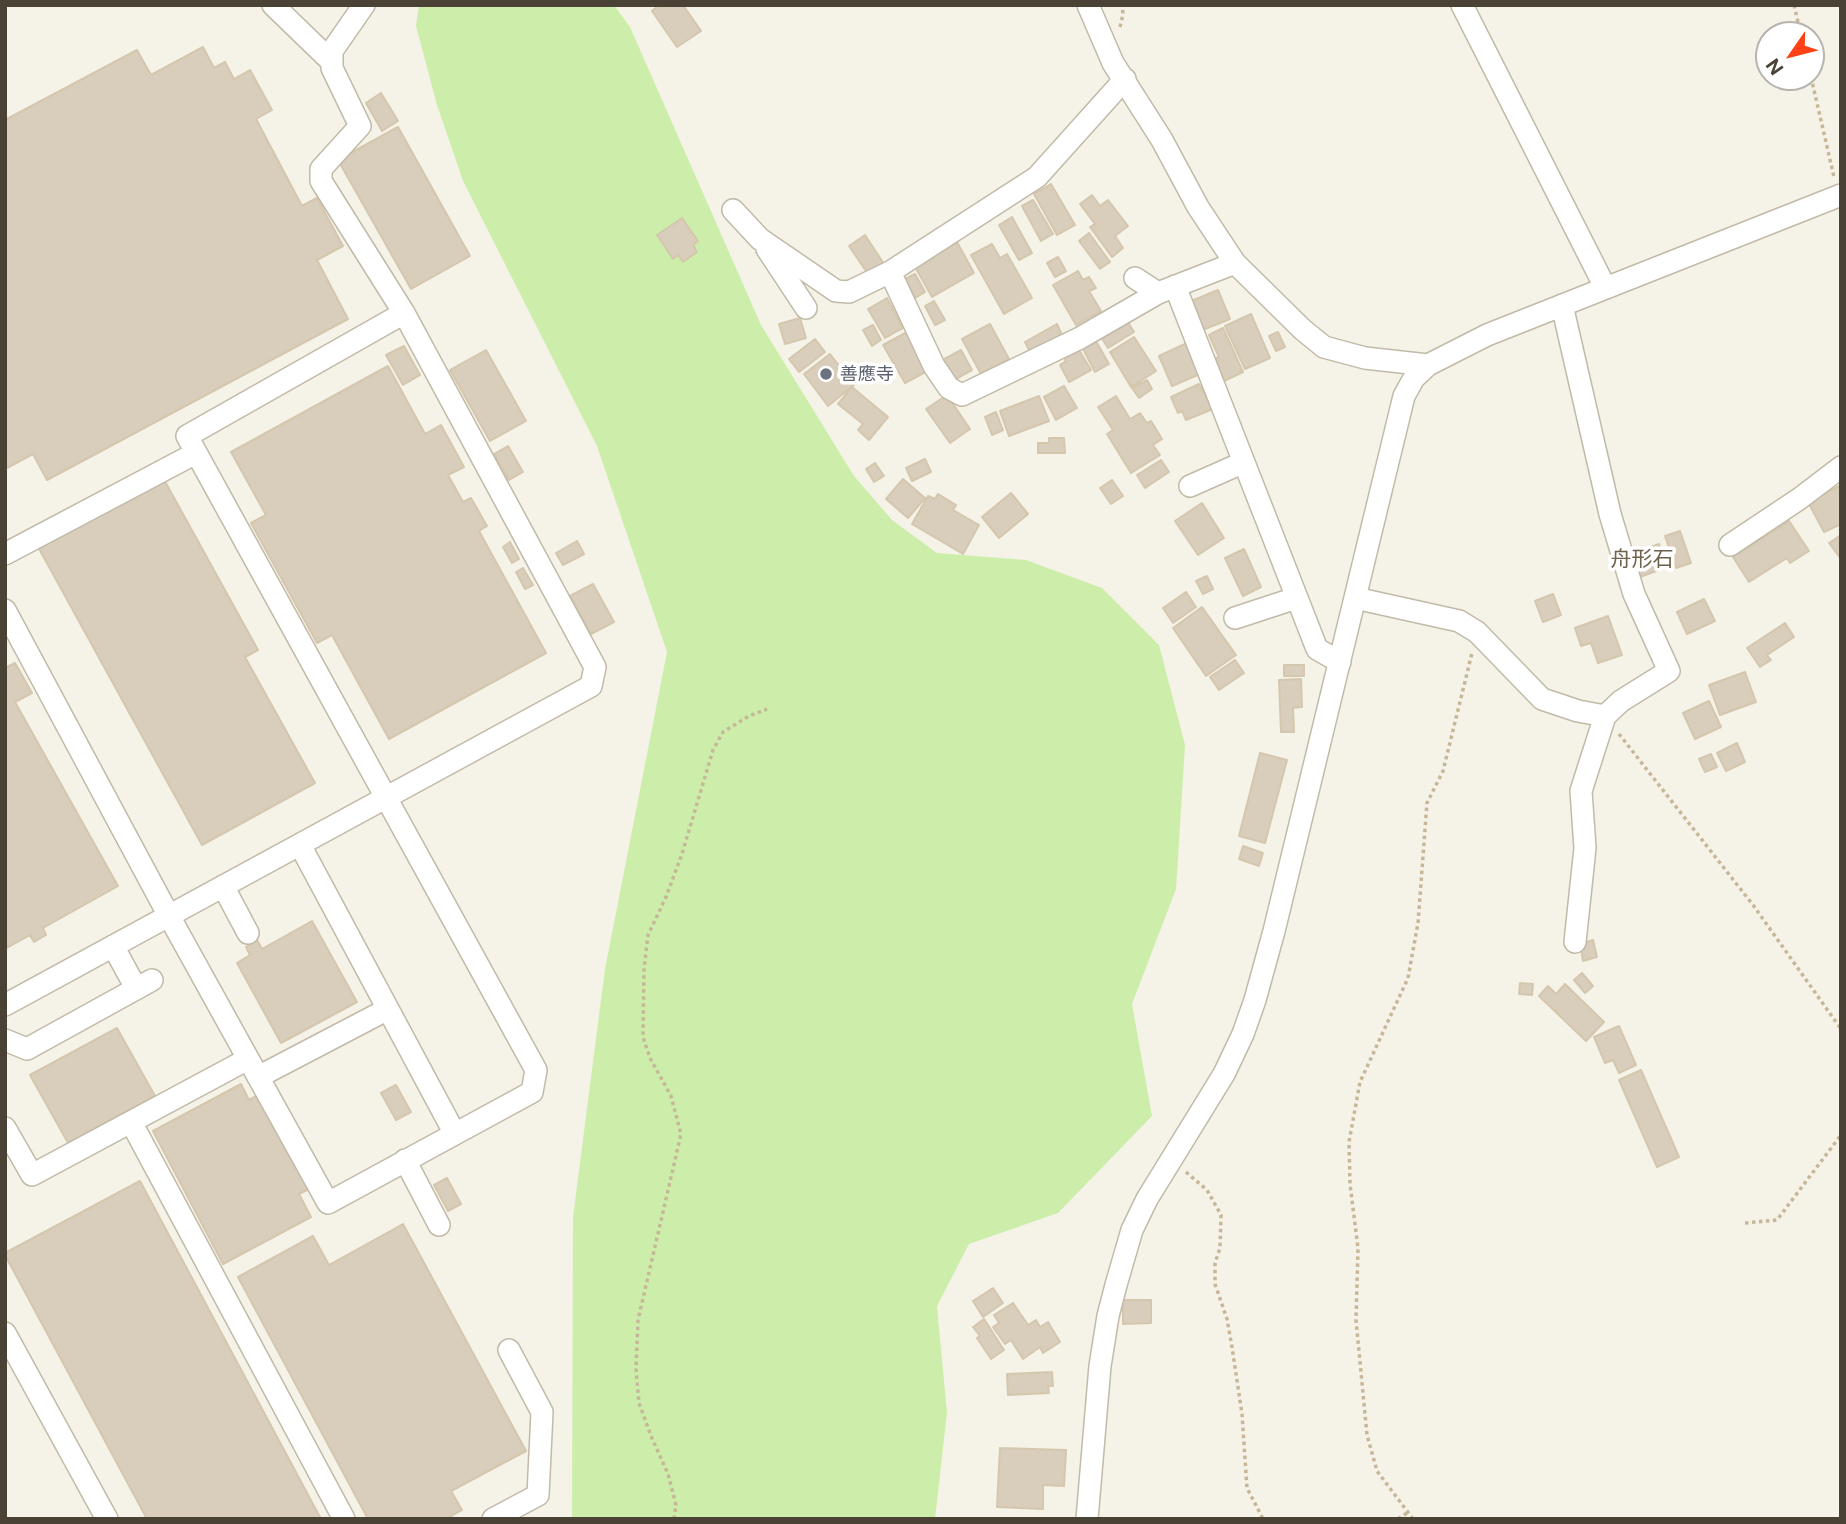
<!DOCTYPE html>
<meta charset="utf-8">
<style>
body{margin:0}
#map{position:relative;width:1846px;height:1524px;overflow:hidden;background:#f5f2e7;font-family:"Public Sans",sans-serif}
canvas{display:block}
.frame{position:absolute;inset:0;border:7px solid #4a4235;pointer-events:none}
.north{position:absolute;left:1755px;top:21px;width:70px;height:70px;box-sizing:border-box;background:#fff;border:2px solid #b7b3ae;border-radius:50%;rotate:235deg;font-size:19px;font-weight:700;line-height:28px;text-align:center;color:#4a4235}
.north::after{content:'';display:block;margin:auto;width:24px;height:32px;background:#ff4215;clip-path:polygon(50% 0,100% 100%,50% 72%,0 100%)}
</style>
<div id="map">
<canvas width="1846" height="1524"></canvas>
<div class="frame"></div>
<div class="north">N</div>
</div>
<script>
const c = document.querySelector('canvas').getContext('2d');
c.lineJoin = 'round';
function fill(path, color) {
  c.fillStyle = color;
  c.fill(path, 'evenodd');
}
function shape(rows) {
  const path = new Path2D();
  for (const r of rows) {
    path.moveTo(r[0], r[1]);
    for (let i = 2; i < r.length; i += 2) path.lineTo(r[i], r[i + 1]);
  }
  return path;
}
function trace(path, color, width, dash) {
  c.strokeStyle = color;
  c.lineWidth = width;
  c.lineCap = dash ? 'butt' : 'round';
  c.setLineDash(dash || []);
  c.stroke(path);
}
function label(font, color, halo, rows, align = 'center') {
  c.font = font + ' "Public Sans","Noto Sans JP",sans-serif';
  c.lineWidth = 7;
  c.setLineDash([]);
  c.textBaseline = 'middle';
  c.strokeStyle = halo;
  c.fillStyle = color;
  for (const [text, x, y, turn = 0] of rows) {
    c.save();
    c.translate(x, y);
    c.rotate((+turn || 0) * Math.PI / 180);
    c.textAlign = isNaN(turn) ? turn : align;
    if (halo) c.strokeText(text, 0, 0);
    c.fillText(text, 0, 0);
    c.restore();
  }
}
fill(shape([
 [419,5,614,5,630,27,761,325,854,476,892,520,937,553,1026,560,1102,588,1159,645,1185,745,1176,889,1132,1004,1152,1116,1058,1213,969,1244,937,1306,947,1413,935,1519,572,1519,573,1217,605,969,667,652,597,446,463,181,437,105,416,26]
]), '#cdeeab');
const building = shape([
 [659,5,683,5,701,31,677,47,652,11,659,5],
 [203,47,214,68,225,62,234,79,250,70,272,110,256,119,302,206,317,198,343,246,317,260,348,319,47,480,33,454,5,469,5,120,137,50,151,75,203,47],
 [381,93,398,121,382,131,366,103,381,93],
 [398,127,470,256,411,289,338,160,398,127],
 [1051,184,1075,225,1057,235,1034,194,1051,184],
 [1092,195,1100,206,1108,200,1128,226,1115,236,1123,248,1112,257,1090,227,1095,224,1080,204,1092,195],
 [1033,200,1053,234,1041,241,1022,206,1033,200],
 [1012,217,1032,253,1019,260,999,225,1012,217],
 [682,218,698,241,693,245,697,252,683,262,678,255,673,259,657,235,682,218],
 [1089,233,1110,262,1100,269,1079,241,1089,233],
 [865,235,884,264,868,274,849,246,865,235],
 [957,242,974,273,932,297,914,265,957,242],
 [992,244,1000,258,1007,254,1032,298,1004,314,971,255,992,244],
 [1058,257,1066,271,1055,277,1047,263,1058,257],
 [1078,271,1083,280,1089,277,1096,288,1089,291,1101,311,1076,325,1053,285,1078,271],
 [915,274,925,292,915,298,905,279,915,274],
 [1218,290,1230,319,1200,331,1189,302,1218,290],
 [887,298,903,328,885,338,868,309,887,298],
 [934,301,945,320,935,325,925,306,934,301],
 [1251,314,1270,358,1245,369,1225,326,1251,314],
 [1124,316,1134,332,1108,348,1098,332,1124,316],
 [800,318,806,338,785,344,779,324,800,318],
 [990,324,1009,359,981,374,962,339,990,324],
 [1057,324,1062,335,1030,352,1025,342,1057,324],
 [873,325,881,340,872,346,863,330,873,325],
 [1223,328,1243,372,1224,381,1214,359,1219,357,1209,335,1223,328],
 [909,331,931,369,905,383,883,345,909,331],
 [1278,332,1285,347,1276,351,1269,336,1278,332],
 [1093,336,1109,364,1095,372,1080,343,1093,336],
 [1134,337,1156,371,1131,387,1110,352,1134,337],
 [815,339,825,352,799,372,789,359,815,339],
 [1187,343,1200,374,1172,386,1159,356,1187,343],
 [1076,345,1091,370,1069,382,1060,365,1066,361,1062,353,1076,345],
 [404,346,420,375,403,385,386,355,404,346],
 [486,350,526,421,490,441,450,370,486,350],
 [961,350,972,370,952,381,941,361,961,350],
 [830,354,854,385,828,406,804,374,830,354],
 [388,366,425,434,441,425,464,467,448,475,463,502,471,498,487,526,479,531,546,653,389,739,332,635,317,643,251,523,266,515,231,452,388,366],
 [1147,380,1152,389,1139,398,1132,388,1147,380],
 [1199,384,1213,409,1186,420,1182,411,1178,413,1171,397,1199,384],
 [1064,386,1077,408,1056,420,1044,397,1064,386],
 [852,387,888,417,869,440,858,430,863,424,838,404,852,387],
 [947,395,970,429,950,443,926,409,947,395],
 [1039,396,1049,421,1009,436,1000,411,1039,396],
 [1116,396,1130,419,1140,413,1147,423,1151,421,1162,439,1153,445,1160,455,1131,473,1107,434,1113,430,1098,407,1116,396],
 [996,412,1003,430,992,435,985,417,996,412],
 [1049,438,1064,438,1065,453,1038,453,1038,443,1049,443,1049,438],
 [508,446,523,472,509,480,494,454,508,446],
 [925,459,931,472,912,481,906,468,925,459],
 [1161,460,1169,472,1145,488,1137,475,1161,460],
 [875,463,884,476,874,482,866,469,875,463],
 [162,476,258,650,245,657,315,783,202,845,37,545,162,476],
 [903,479,925,498,908,518,886,499,903,479],
 [1112,480,1123,496,1111,504,1100,488,1112,480],
 [1841,485,1841,524,1824,532,1808,502,1841,485],
 [1011,493,1028,514,999,538,982,517,1011,493],
 [938,494,956,505,953,510,979,525,963,554,912,524,928,496,935,499,938,494],
 [1202,503,1224,538,1198,555,1175,521,1202,503],
 [1789,521,1809,551,1790,563,1787,558,1749,582,1733,557,1789,521],
 [1680,531,1691,563,1676,568,1665,536,1680,531],
 [1841,535,1841,559,1829,543,1841,535],
 [577,541,584,554,563,565,556,553,577,541],
 [510,542,519,559,512,563,503,547,510,542],
 [1659,544,1667,567,1640,577,1632,554,1659,544],
 [1244,549,1261,587,1243,596,1225,558,1244,549],
 [523,568,533,585,525,589,516,572,523,568],
 [1207,576,1213,589,1203,594,1196,581,1207,576],
 [593,584,614,622,591,634,570,596,593,584],
 [1186,592,1196,607,1173,623,1163,608,1186,592],
 [1553,594,1561,615,1543,622,1535,601,1553,594],
 [1704,599,1715,621,1687,634,1677,612,1704,599],
 [1202,607,1236,655,1206,676,1173,628,1202,607],
 [1608,616,1622,655,1598,663,1591,643,1581,646,1575,628,1608,616],
 [1785,623,1794,637,1767,655,1771,660,1760,667,1747,648,1785,623],
 [1235,660,1244,673,1219,690,1210,677,1235,660],
 [15,663,32,693,15,702,118,886,43,928,46,935,34,942,30,935,5,949,5,668,15,663],
 [1284,665,1304,665,1304,676,1284,676,1284,665],
 [1745,672,1756,702,1720,715,1709,685,1745,672],
 [1301,679,1302,707,1293,708,1294,732,1281,732,1279,680,1301,679],
 [1709,701,1721,727,1695,739,1683,713,1709,701],
 [1737,743,1745,762,1726,771,1717,753,1737,743],
 [1260,753,1287,760,1265,843,1239,836,1260,753],
 [1711,754,1717,767,1705,772,1699,759,1711,754],
 [1243,846,1263,853,1259,866,1239,859,1243,846],
 [312,921,357,1002,281,1043,237,963,250,955,246,947,257,940,262,949,312,921],
 [1593,940,1597,957,1583,961,1580,944,1593,940],
 [1582,973,1593,986,1585,993,1574,980,1582,973],
 [1520,983,1533,984,1532,995,1519,994,1520,983],
 [1565,984,1604,1022,1586,1041,1539,996,1548,986,1556,994,1565,984],
 [1619,1026,1636,1065,1619,1073,1613,1060,1605,1063,1594,1037,1619,1026],
 [117,1028,155,1096,68,1143,30,1075,117,1028],
 [1641,1070,1679,1157,1657,1167,1619,1080,1641,1070],
 [241,1084,249,1100,260,1094,311,1188,299,1194,311,1217,223,1264,153,1131,241,1084],
 [396,1085,411,1112,396,1120,381,1093,396,1085],
 [447,1178,461,1204,448,1211,434,1185,447,1178],
 [140,1181,321,1519,147,1519,5,1255,5,1253,140,1181],
 [403,1224,526,1451,451,1491,462,1510,446,1519,368,1519,238,1277,313,1236,329,1265,403,1224],
 [993,1288,1003,1303,983,1317,973,1301,993,1288],
 [1123,1300,1151,1300,1151,1323,1123,1324,1123,1300],
 [1013,1303,1028,1325,1036,1320,1040,1327,1048,1322,1060,1342,1043,1353,1040,1347,1023,1359,1011,1340,1005,1344,993,1327,999,1323,994,1315,1013,1303],
 [984,1319,1004,1350,991,1359,977,1338,980,1336,973,1327,984,1319],
 [1052,1372,1053,1386,1048,1386,1049,1393,1008,1395,1007,1374,1052,1372],
 [1000,1448,1066,1450,1064,1486,1043,1485,1043,1509,997,1507,1000,1448]
]);
fill(building, '#d9cebb');
trace(building, '#d4c7ad', 2);
const minor = shape([
 [273,5,332,62],
 [1088,5,1113,63,1162,140,1198,207,1235,263,1302,329,1324,347,1365,358,1428,365],
 [1462,5,1605,287],
 [733,210,760,239,836,291,849,292,890,272,1037,177,1125,79],
 [767,249,806,308],
 [890,272,934,366,949,388,962,395,1080,338,1158,293,1235,263],
 [1135,278,1158,293],
 [1175,286,1317,649,1340,662],
 [1562,305,1610,514,1634,594,1669,671,1621,701,1605,716,1581,791,1585,848,1575,942],
 [1190,486,1242,463],
 [1730,545,1799,499,1841,467],
 [5,554,196,453],
 [1355,598,1459,621,1477,632,1542,699,1578,711,1605,716],
 [5,610,169,916,328,1203,532,1092,536,1070,187,436,404,313],
 [1235,618,1296,598],
 [300,845,455,1134],
 [223,886,248,933],
 [113,946,136,988],
 [5,1005,591,686,595,667,404,313,321,181,321,169,360,126,332,68,332,51,364,5],
 [5,1040,27,1049,152,980],
 [258,1077,388,1009],
 [131,1122,344,1519],
 [5,1128,32,1175,248,1059],
 [405,1160,439,1225],
 [5,1333,107,1519],
 [493,1519,538,1495,542,1412,509,1350],
 [1087,1519,1100,1366,1108,1316,1116,1285,1132,1230,1147,1199,1224,1074,1243,1034,1255,1000,1274,931,1404,396,1414,378,1428,365,1487,335,1841,195]
]);
trace(minor, '#c2baa8', 24);
trace(shape([
 [1794,5,1801,35],
 [1120,27,1123,14,1122,5],
 [1811,77,1834,177],
 [1619,734,1753,905,1841,1029],
 [1186,1172,1207,1190,1221,1215,1220,1248,1215,1263,1215,1284,1227,1319,1232,1347,1242,1414,1247,1488,1263,1519],
 [1745,1223,1777,1220,1841,1135],
 [674,1519,676,1505,668,1474,651,1436,639,1403,636,1369,638,1320,681,1134,671,1096,650,1058,643,1037,644,969,648,935,666,897,682,854,713,750,723,732,749,716,767,709],
 [1398,1519,1407,1513],
 [1413,1519,1377,1471,1367,1435,1356,1320,1358,1248,1350,1184,1349,1142,1360,1082,1408,978,1418,923,1427,803,1443,771,1472,653]
]), '#c6b798', 3.5, [3.5, 3.5]);
trace(minor, '#fff', 21);
for (const [x, y, r, color] of [
 [826,374,7,"#6b7280"]
]) {
  const dot = new Path2D();
  dot.arc(x, y, r, 0, 2 * Math.PI);
  c.fillStyle = color;
  c.fill(dot);
  trace(dot, '#fff', 2.5);
}
label('18px', '#5b616d', '#fff', [
 ["善應寺",840,374]
], 'left');
label('21px', '#6e614b', '#fff', [
 ["舟形石",1642,560]
]);
</script>
